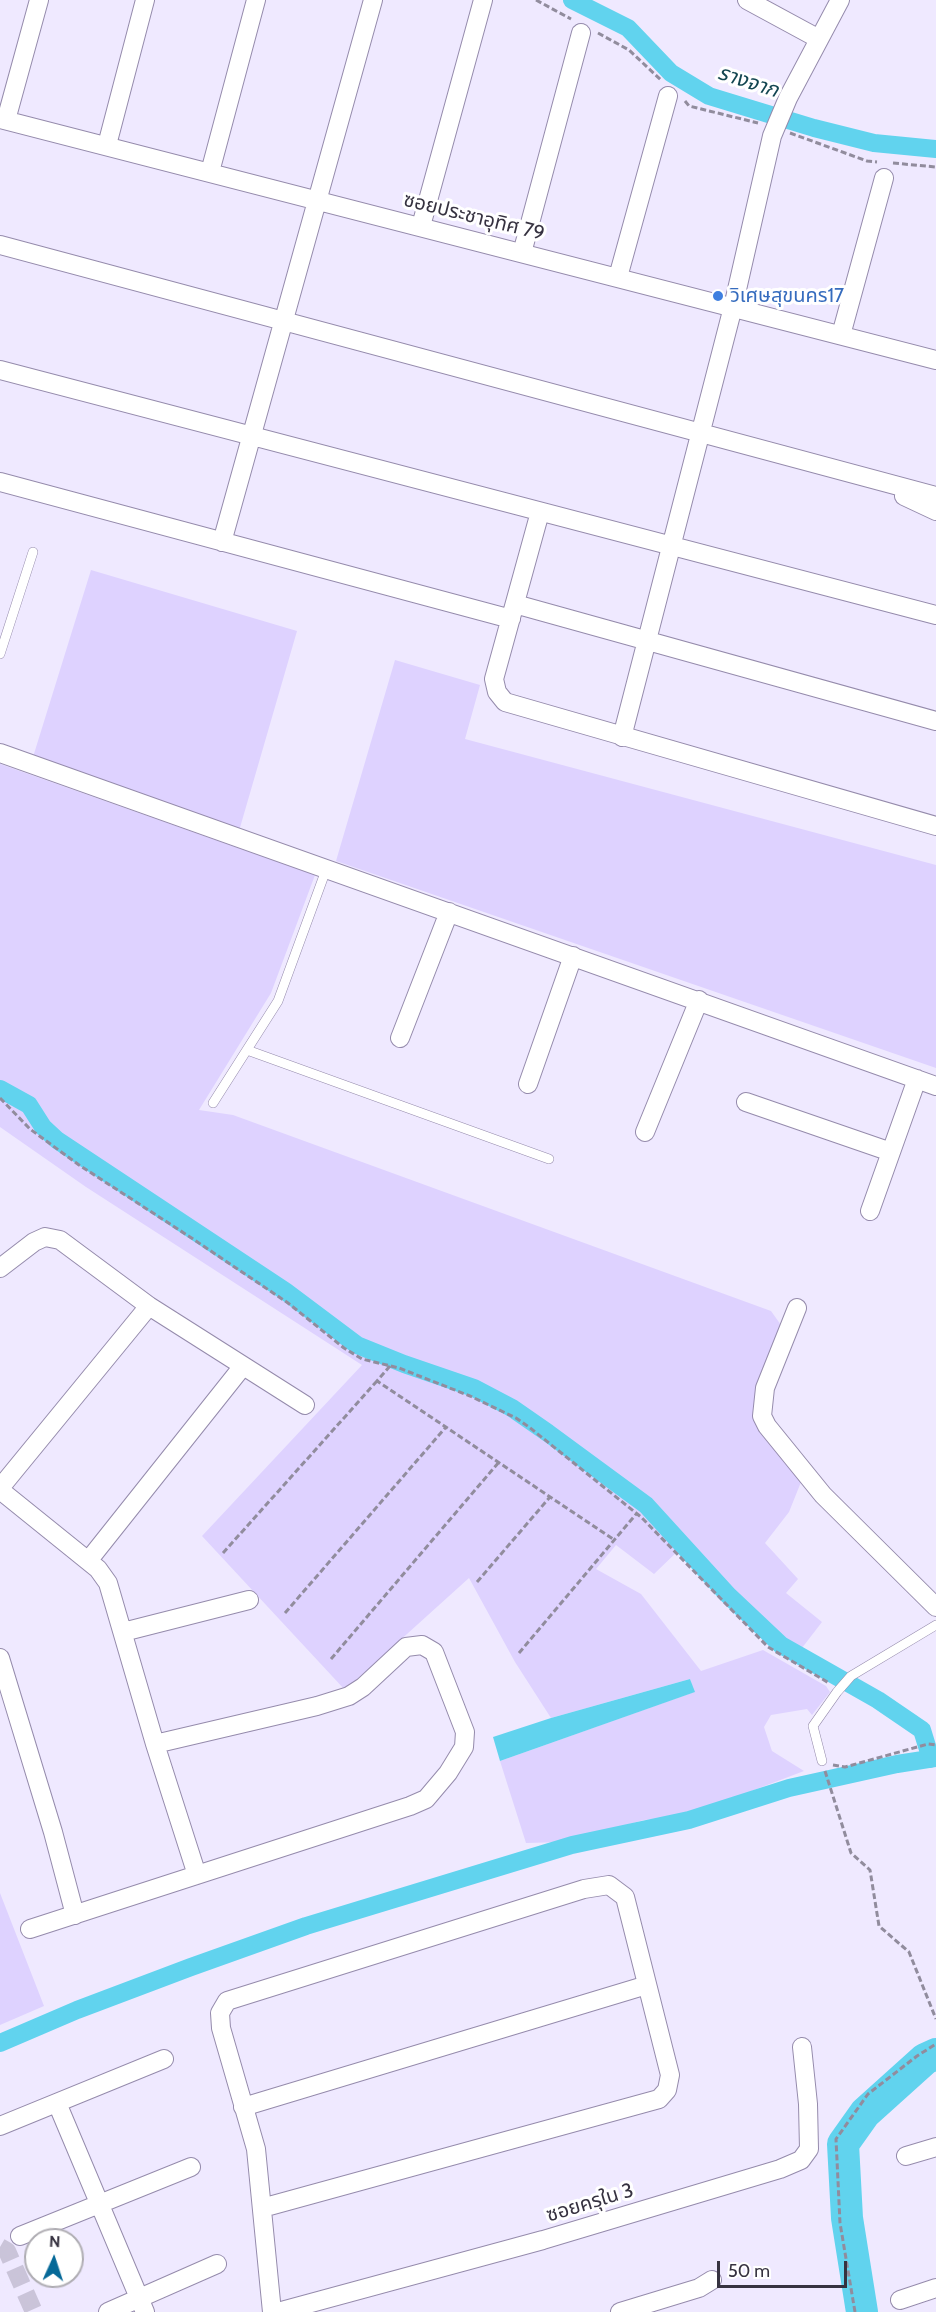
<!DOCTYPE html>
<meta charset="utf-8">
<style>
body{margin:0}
#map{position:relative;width:936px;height:2312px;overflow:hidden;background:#efe9ff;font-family:Cabin,sans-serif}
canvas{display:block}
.north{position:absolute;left:24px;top:2228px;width:60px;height:60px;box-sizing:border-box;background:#fff;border:2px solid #afadb3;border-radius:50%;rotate:3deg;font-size:16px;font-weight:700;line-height:24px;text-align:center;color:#363240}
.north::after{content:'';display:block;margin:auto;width:21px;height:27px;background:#066998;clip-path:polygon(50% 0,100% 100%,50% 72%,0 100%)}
.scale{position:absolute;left:717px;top:2261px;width:130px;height:27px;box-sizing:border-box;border:3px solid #363240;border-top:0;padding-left:8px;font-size:18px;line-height:21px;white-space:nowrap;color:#363240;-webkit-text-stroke:4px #fff;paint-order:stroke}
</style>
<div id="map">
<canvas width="936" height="2312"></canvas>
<div class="north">N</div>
<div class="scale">50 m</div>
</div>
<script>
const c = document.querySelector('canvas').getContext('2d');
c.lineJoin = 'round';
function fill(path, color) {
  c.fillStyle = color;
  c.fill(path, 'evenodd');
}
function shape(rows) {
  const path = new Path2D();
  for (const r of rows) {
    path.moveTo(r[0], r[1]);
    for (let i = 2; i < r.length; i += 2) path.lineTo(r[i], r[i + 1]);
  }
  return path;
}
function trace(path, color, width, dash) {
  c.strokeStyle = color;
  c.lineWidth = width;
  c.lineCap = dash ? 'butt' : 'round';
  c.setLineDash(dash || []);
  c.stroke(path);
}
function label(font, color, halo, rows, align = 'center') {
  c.font = font + ' Cabin,"Noto Sans Thai",sans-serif';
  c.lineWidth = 6;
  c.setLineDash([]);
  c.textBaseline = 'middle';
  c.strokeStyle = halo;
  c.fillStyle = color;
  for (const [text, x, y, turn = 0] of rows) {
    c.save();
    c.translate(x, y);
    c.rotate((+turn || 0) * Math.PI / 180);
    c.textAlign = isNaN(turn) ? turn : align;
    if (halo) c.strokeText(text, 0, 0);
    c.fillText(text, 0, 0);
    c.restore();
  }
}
fill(shape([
 [91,570,297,631,239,831,33,757],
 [395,660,480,685,465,739,936,865,936,1068,336,861],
 [0,764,315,875,271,993,199,1110,233,1115,771,1311,781,1325,760,1386,759,1416,801,1482,789,1512,765,1543,798,1579,786,1593,822,1622,795,1657,760,1632,681,1548,654,1574,616,1545,596,1569,641,1594,701,1671,763,1650,826,1686,830,1692,812,1715,807,1709,771,1715,764,1727,772,1751,804,1771,683,1817,644,1820,564,1842,526,1843,500,1761,694,1692,690,1679,551,1718,515,1662,469,1578,345,1690,202,1536,362,1365,86,1187,0,1127],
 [0,1893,44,2006,0,2025]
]), '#ded2ff');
fill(shape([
 [690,1679,695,1692,500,1761,493,1737,551,1718]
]), '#61d3ee');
trace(shape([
 [572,0,628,28,671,73,709,96,814,128,874,143,936,149],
 [0,1089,29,1105,43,1127,57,1140,285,1291,357,1345,404,1364,474,1388,512,1408,548,1433,646,1505,728,1595,781,1645,878,1700,922,1730,931,1759],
 [0,2043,77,2010,191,1967,306,1926,572,1845,689,1820,789,1788,897,1764,936,1758]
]), '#61d3ee', 18);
trace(shape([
 [862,2312,847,2218,843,2144,865,2113,925,2059,936,2054]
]), '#61d3ee', 32);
trace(shape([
 [0,2247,7,2251,34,2312]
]), '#cac4d9', 18, [18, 9]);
const lane = shape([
 [0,654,33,552],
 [247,1050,549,1159],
 [213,1103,278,1001,326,870],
 [822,1761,813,1726,837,1692,851,1676,936,1625]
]);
const street = shape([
 [747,0,819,39],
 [0,119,936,360],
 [6,120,39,0],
 [107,145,145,0],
 [210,172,256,0],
 [421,226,483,0],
 [0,245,936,496],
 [522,253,581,33],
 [618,277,668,96],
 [841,335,884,178],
 [0,370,936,615],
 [0,482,511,619],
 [904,496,936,511],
 [540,512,494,679,497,692,505,702,936,826],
 [222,542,373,0],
 [515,604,936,721],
 [622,737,733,307,772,136,788,98,840,0],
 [0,753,936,1086],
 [400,1038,449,912],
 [528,1084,573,956],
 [746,1102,891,1152],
 [645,1132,699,1000],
 [870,1211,917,1079],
 [0,1268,34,1242,45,1237,60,1240,149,1306,305,1405],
 [797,1308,765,1388,762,1416,767,1426,823,1495,936,1607],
 [0,1488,149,1306],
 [0,1490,98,1569,108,1583,155,1744,197,1875],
 [88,1561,243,1366],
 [123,1632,249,1600],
 [0,1658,53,1832,75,1915],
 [30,1929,410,1806,426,1799,448,1773,464,1747,465,1732,434,1652,422,1645,406,1647,363,1687,349,1696,317,1706,155,1744],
 [57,2103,145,2312],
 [243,2107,647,1985],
 [0,2126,164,2059],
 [906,2156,936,2147],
 [262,2208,659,2099,667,2090,670,2075,625,1897,609,1885,584,1889,227,2001,220,2013,221,2028,256,2149,272,2312],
 [20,2236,191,2167],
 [900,2300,936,2288],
 [108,2312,217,2264],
 [278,2312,543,2240,780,2169,801,2160,809,2149,808,2104,802,2047],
 [620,2312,699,2288,712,2280]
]);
trace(lane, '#958bac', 10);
trace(street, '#958bac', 20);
trace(shape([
 [536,0,571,19],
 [598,33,629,50,662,81],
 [685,101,689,106,758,123],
 [790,133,867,161,877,162],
 [893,163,936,167],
 [0,1098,30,1129,79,1165,190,1237,288,1303,344,1348,362,1359,399,1368,470,1396,516,1418,529,1427,641,1517,768,1647,829,1683],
 [390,1366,377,1381,613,1539],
 [223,1553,377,1381],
 [477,1582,550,1497],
 [285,1613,446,1427],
 [519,1653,637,1513],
 [331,1659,499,1462],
 [833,1765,845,1767,928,1744,936,1745],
 [825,1771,851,1853,870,1870,879,1926,909,1952,936,2019],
 [855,2312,840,2223,836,2139,868,2094,917,2056,936,2044]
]), '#918c9d', 3, [6, 3]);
trace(lane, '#fff', 9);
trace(street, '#fff', 18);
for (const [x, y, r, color] of [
 [718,296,6,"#3f7fe0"]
]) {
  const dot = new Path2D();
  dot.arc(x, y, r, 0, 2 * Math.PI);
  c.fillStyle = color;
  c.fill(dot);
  trace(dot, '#fff', 2);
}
label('20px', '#363240', '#fff', [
 ["ซอยประชาอุทิศ 79",474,217,14],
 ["ซอยครุใน 3",590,2203,-17]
]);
label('20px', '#366cbe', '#fff', [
 ["วิเศษสุขนคร17",730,296]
], 'left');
label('italic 21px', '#134651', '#fff', [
 ["รางจาก",748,82,18]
]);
</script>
